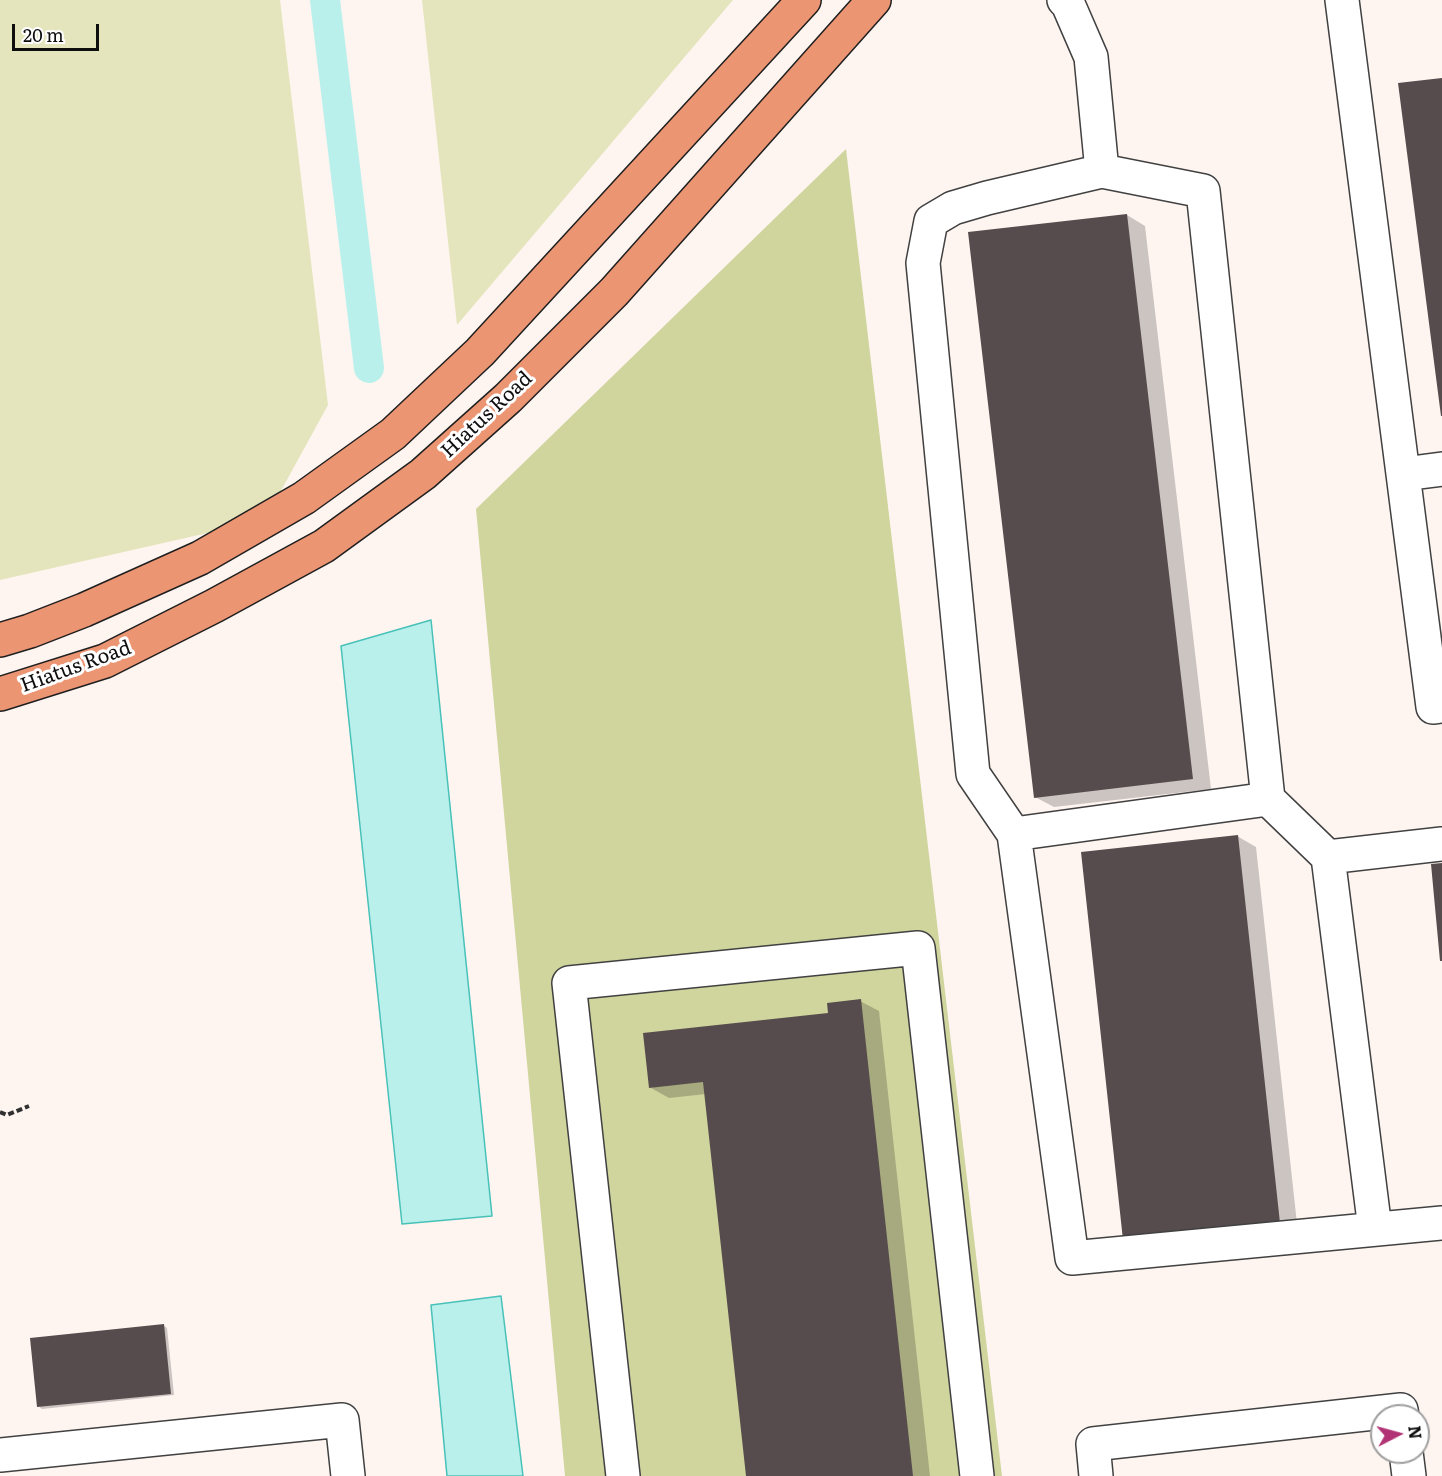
<!DOCTYPE html>
<style>
body{margin:0}
#map{position:relative;width:1442px;height:1476px;overflow:hidden;background:#fef5f1;font-family:Literata,serif}
canvas{display:block}
.north{position:absolute;left:1370px;top:1404px;width:60px;height:60px;box-sizing:border-box;background:#fff;border:2px solid #9f9f9f;border-radius:50%;rotate:84deg;font-size:16px;font-weight:700;line-height:24px;text-align:center;color:#0e0e0e}
.north::after{content:'';display:block;margin:auto;width:21px;height:27px;background:#b23375;clip-path:polygon(50% 0,100% 100%,50% 72%,0 100%)}
.scale{position:absolute;left:12px;top:24px;width:87px;height:27px;box-sizing:border-box;border:3px solid #0e0e0e;border-top:0;padding-left:8px;font-size:18px;line-height:21px;white-space:nowrap;color:#0e0e0e;-webkit-text-stroke:4px #fff;paint-order:stroke}
</style>
<div id="map">
<canvas width="1442" height="1476"></canvas>
<div class="north">N</div>
<div class="scale">20 m</div>
</div>
<script>
const c = document.querySelector('canvas').getContext('2d');
c.lineJoin = 'round';
function fill(path, color) {
  c.fillStyle = color;
  c.fill(path, 'evenodd');
}
function shape(rows) {
  const path = new Path2D();
  for (const r of rows) {
    path.moveTo(r[0], r[1]);
    for (let i = 2; i < r.length; i += 2) path.lineTo(r[i], r[i + 1]);
  }
  return path;
}
function trace(path, color, width, dash) {
  c.strokeStyle = color;
  c.lineWidth = width;
  c.lineCap = dash ? 'butt' : 'round';
  c.setLineDash(dash || []);
  c.stroke(path);
}
function label(font, color, halo, rows, align = 'center') {
  c.font = font + ' Literata,serif';
  c.lineWidth = 6;
  c.setLineDash([]);
  c.textBaseline = 'middle';
  c.strokeStyle = halo;
  c.fillStyle = color;
  for (const [text, x, y, turn = 0] of rows) {
    c.save();
    c.translate(x, y);
    c.rotate((+turn || 0) * Math.PI / 180);
    c.textAlign = isNaN(turn) ? turn : align;
    if (halo) c.strokeText(text, 0, 0);
    c.fillText(text, 0, 0);
    c.restore();
  }
}
fill(shape([
 [0,0,280,0,328,405,265,520,0,580],
 [422,0,733,0,457,325]
]), '#e5e5bd');
fill(shape([
 [846,149,1002,1476,565,1476,476,509]
]), '#d0d59e');
const water = shape([
 [431,620,492,1216,402,1224,341,646,431,620],
 [501,1296,523,1476,447,1476,431,1305,501,1296]
]);
fill(water, '#baf0eb');
trace(water, '#48c1b8', 1.5);
fill(shape([
 [1127,215,1145,226,1211,789,1054,807,1035,797],
 [1237,836,1256,847,1298,1233,1143,1249],
 [860,1001,879,1011,930,1476,748,1476,706,1094,669,1098,651,1088],
 [163,1325,167,1328,174,1395,42,1409,38,1406]
]), '#0003');
trace(shape([
 [325,0,369,368]
]), '#baf0eb', 30);
fill(shape([
 [1442,78,1442,416,1441,416,1398,83],
 [1127,214,1193,779,1034,798,968,232],
 [1238,835,1280,1223,1123,1240,1081,852],
 [1442,863,1442,961,1440,961,1431,864],
 [861,999,913,1476,746,1476,703,1082,649,1088,643,1033,828,1013,827,1003],
 [164,1324,171,1394,37,1407,30,1338]
]), '#564c4d');
const minor = shape([
 [1064,0,1068,4,1091,57,1102,171,1203,191,1268,799,1328,857,1442,844],
 [1342,0,1433,707,1442,706],
 [1102,171,987,198,953,208,931,221,923,263,973,774,1014,834,1268,799],
 [1404,474,1442,469],
 [1014,834,1072,1258,1442,1223],
 [1328,857,1375,1229],
 [1406,1452,1409,1476],
 [0,1455,342,1420,348,1476],
 [623,1476,569,983,918,948,977,1476],
 [1096,1476,1093,1444,1401,1410,1402,1416]
]);
const major = shape([
 [0,640,30,631,84,610,200,558,304,498,393,434,480,352,804,0],
 [0,694,105,661,214,606,324,546,423,474,508,398,614,292,874,0]
]);
trace(minor, '#414141', 36);
trace(major, '#1f1f1f', 36);
trace(shape([
 [0,1112,7,1115,29,1106]
]), '#303030', 4, [6, 3]);
trace(minor, '#fff', 33);
trace(major, '#ec9573', 33);
label('20px', '#0e0e0e', '#fff', [
 ["Hiatus Road",487,415,-43],
 ["Hiatus Road",76,667,-20]
]);
</script>
